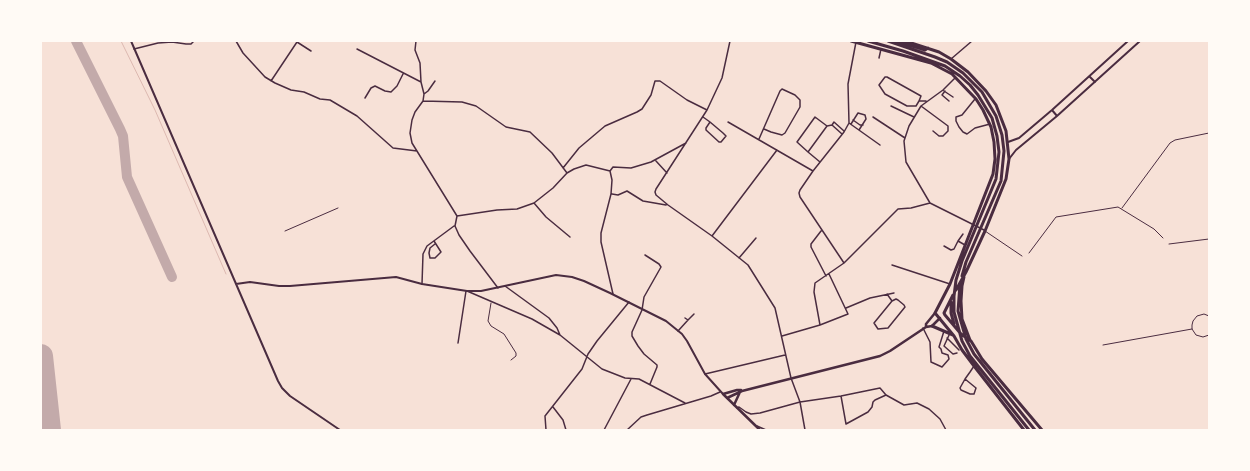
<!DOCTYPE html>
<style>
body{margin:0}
#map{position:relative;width:1250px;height:471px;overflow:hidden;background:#f7e1d7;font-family:Poppins,sans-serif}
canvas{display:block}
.frame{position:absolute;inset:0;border:42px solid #fffaf5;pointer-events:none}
</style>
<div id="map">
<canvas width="1250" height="471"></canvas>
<div class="frame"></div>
</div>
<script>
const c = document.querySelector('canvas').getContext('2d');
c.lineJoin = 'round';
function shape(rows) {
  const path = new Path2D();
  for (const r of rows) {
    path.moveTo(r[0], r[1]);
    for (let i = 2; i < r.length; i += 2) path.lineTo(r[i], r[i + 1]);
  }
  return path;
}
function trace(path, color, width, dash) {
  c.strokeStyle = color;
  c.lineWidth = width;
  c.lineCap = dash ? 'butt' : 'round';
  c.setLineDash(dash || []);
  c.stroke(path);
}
trace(shape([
 [121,41,155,110,226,274]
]), '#dcb8b0', 1);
trace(shape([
 [76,41,120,129,123,136,127,177,172,277],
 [41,424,43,430]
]), '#c3aaaa', 10);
trace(shape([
 [41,356,49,430]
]), '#c3aaaa', 24);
trace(shape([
 [1122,208,1170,143,1175,140,1209,133],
 [285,231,338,208],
 [985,231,1022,256],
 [1169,244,1209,239],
 [1029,253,1056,217,1118,207,1154,229,1163,238],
 [491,303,488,321,491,326,504,334,516,353,516,356,511,360],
 [1209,316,1204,314,1197,316,1193,321,1192,325,1192,329,1196,335,1203,337,1209,335],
 [1103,345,1192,329]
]), '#4a2c40', 1);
trace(shape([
 [236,41,243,53,265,77,275,83,291,90,304,92,320,99,330,100,357,116,393,148,417,151],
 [416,41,415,50,420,63,421,82,424,94,423,101,415,112,412,120,410,133,412,143,457,216,455,226,459,235,470,251,498,288],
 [730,41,722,78,707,110,656,189,655,192,656,195,668,205,712,236,748,265,775,308,791,378,800,402,805,430],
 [134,49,158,43,172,42,186,44,191,44,194,41],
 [357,49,421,82],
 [879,58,881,49],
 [951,59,972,41],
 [271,81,297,42,311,51],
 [944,91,953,97],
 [945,91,942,95,949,101],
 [424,94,428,91,435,81],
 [365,98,371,88,375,86,385,91,391,92,397,86,403,74],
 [975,99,962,115,956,117,956,121,959,127,963,132,967,134,975,128,990,124],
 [423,101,462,102,476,106,506,127,530,132,552,153,567,173,553,188,534,203,517,209,497,210,457,216],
 [919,101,921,96,887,77,885,77,879,85,885,94,907,106,916,106,919,101,926,101],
 [891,106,914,117],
 [921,106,948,126,948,131,943,136,939,136,933,131],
 [703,117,710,122,723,133,726,136,721,142,719,142,706,130,706,128,710,122],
 [873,117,905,138],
 [853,120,860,125,863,125],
 [728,122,813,171],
 [849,123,880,145],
 [851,124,858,113,865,115,866,119,859,130],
 [832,125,842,134],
 [827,126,808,152,797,142,815,117,827,126,832,125,834,122,844,131],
 [759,139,780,91,782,89,795,95,800,100,800,107,785,133,782,135,771,132,764,129],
 [808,152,820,162],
 [656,161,667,173],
 [563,168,579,148,605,126,637,112,642,109,651,95,655,81,660,81,687,100,707,110],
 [567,173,574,169,586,165,610,171],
 [612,194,618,195,627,191,643,201,666,205],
 [534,203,546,217,570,237],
 [930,203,906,162,904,141,909,126,921,106,943,90,955,78],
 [821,231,811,244,811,247,826,276],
 [712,236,777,150],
 [434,241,441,252,435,258,430,258,429,253,430,248,435,244],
 [958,241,963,234],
 [944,246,951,250,954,249,958,241,965,245],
 [645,255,659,264,661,267,644,297,642,310,632,332,632,336,638,346,644,354,657,365,657,367,650,384],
 [739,258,756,238],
 [844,263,898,209,911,208,930,203,984,230],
 [892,265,950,284],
 [422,284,423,254,427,246,454,226],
 [505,286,549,318,557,328,560,335],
 [467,291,532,319,560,335,602,369,625,378,639,379,685,403],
 [613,294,601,242,601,233,611,194,612,180,610,171,613,167,631,168,651,162,686,143],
 [887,294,892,301,896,299,898,300,904,305,905,307,888,328,878,329,874,323,892,301],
 [846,308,870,298,894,293],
 [685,318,688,320,694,314],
 [820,325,814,292,815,283,844,263,800,197,799,193,800,190,813,171,844,132,849,123,848,84,856,42],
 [923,328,930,342,931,362,942,367,949,359,948,355,942,353,941,349,939,347,944,331],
 [678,331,688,320],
 [950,333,944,346,953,354,957,353],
 [782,336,820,325,848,314,829,274],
 [947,338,959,350],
 [458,343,466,291],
 [705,374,785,355],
 [965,379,976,388,974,394,970,394,961,390,960,388,965,379,970,372,974,366],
 [841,396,846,424,868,412,872,407,873,402,875,400,886,395],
 [553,407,563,420,566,430],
 [737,408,739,407,746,412,751,414,760,413,800,402,841,396,880,388,886,395,904,405,917,403,929,409,940,419,946,430],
 [757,426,766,430],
 [546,430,545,416,582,369,588,354,597,341,629,302],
 [604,430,631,379],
 [627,430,641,417,647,415,711,396,720,392]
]), '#4a2c40', 1.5);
trace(shape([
 [131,41,278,381,282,388,290,396,340,430],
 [1090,77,1095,82],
 [1052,110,1057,116],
 [1008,142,1019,138,1052,110,1128,41],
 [1009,159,1016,150,1057,116,1140,41],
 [236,284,250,282,279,286,290,286,396,277,422,284,467,291,481,291,556,275,572,277,584,281,610,293,666,321,682,334,687,341,705,374,723,394]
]), '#4a2c40', 2);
trace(shape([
 [926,327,926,324,935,313],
 [741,390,737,390,723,394,760,430],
 [727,398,742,391,880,356,890,351,926,327,932,326,940,318],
 [734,405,740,392]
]), '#4a2c40', 2.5);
trace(shape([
 [851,41,931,63,952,74,976,99,983,110,991,127,994,142,995,159,993,174,950,284,935,313,954,336,962,350,974,366,1024,430],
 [868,41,903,51,945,66,960,76,970,85,978,95,992,118,997,136,999,152,996,179,962,261,956,280,954,296,954,312,962,341,970,356,1029,430],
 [888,41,935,57,947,62,963,73,982,92,996,116,1002,135,1004,151,1001,181,966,262,962,276],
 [897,41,925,50,928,48],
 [905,41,939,52,951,59,968,72,986,91,996,105,1006,131,1009,159,1006,179,985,231,966,272,956,290],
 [964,277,962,286,961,301,962,319,970,340],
 [960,284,958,311,966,339,974,354,1035,430],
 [953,295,944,313,945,315,961,334,971,341,982,359,1042,430],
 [951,302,951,313,954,324],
 [932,326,953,335]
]), '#4a2c40', 3);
</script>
